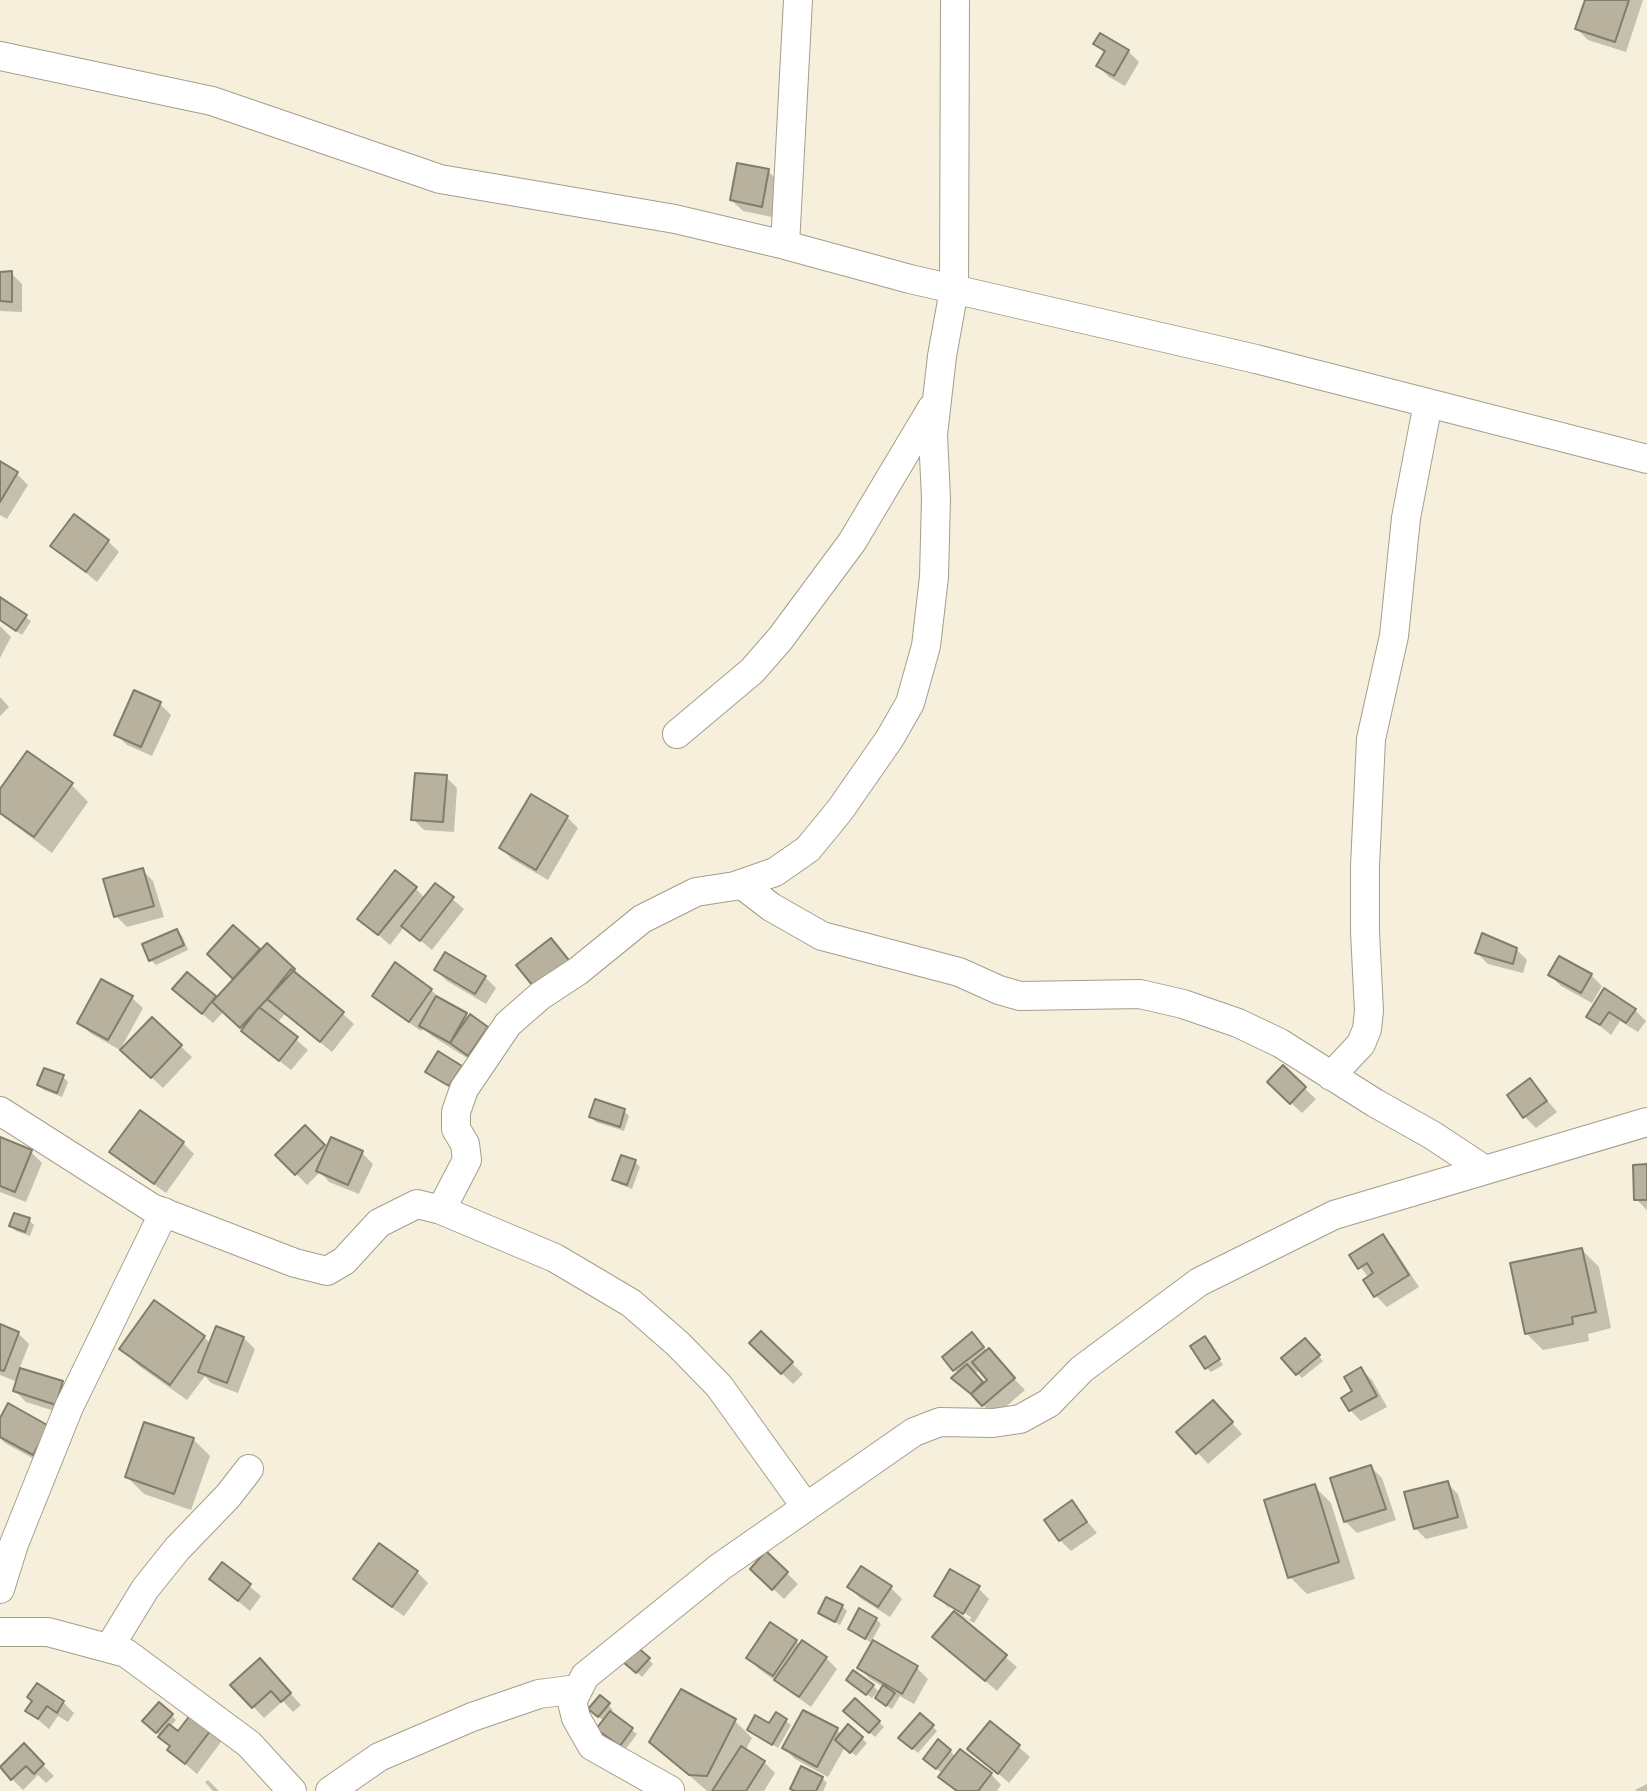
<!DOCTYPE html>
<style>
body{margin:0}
canvas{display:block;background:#f5efdb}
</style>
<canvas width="1647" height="1791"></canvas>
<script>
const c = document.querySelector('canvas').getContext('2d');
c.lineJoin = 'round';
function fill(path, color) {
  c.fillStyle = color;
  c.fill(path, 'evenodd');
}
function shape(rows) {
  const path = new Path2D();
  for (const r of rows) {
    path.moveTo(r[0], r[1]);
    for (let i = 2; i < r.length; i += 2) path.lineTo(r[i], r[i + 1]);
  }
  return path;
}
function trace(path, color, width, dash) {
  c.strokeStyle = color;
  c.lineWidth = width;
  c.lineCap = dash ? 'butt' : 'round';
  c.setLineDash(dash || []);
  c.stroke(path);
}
fill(shape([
 [1586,0,1643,0,1626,52,1588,40,1577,29],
 [1096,44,1128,51,1139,62,1125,86,1109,77,1098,66,1105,54],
 [768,171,779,182,772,217,743,211,731,200],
 [0,273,11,273,22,284,22,312,0,311],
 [0,463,17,474,28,485,7,519,0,515],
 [74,516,108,541,119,552,97,582,52,545],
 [0,599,31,621,22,635,0,620],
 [0,626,11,637,0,658],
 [0,697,9,707,0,716],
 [160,704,171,715,152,756,127,745,116,734],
 [446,777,457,788,454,832,424,830,413,819],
 [72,785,88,802,52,853,0,814,0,792],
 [567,817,578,828,548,880,512,859,501,848],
 [142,870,153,881,164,917,127,927,116,916],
 [436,885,464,909,432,950,404,927,390,945,359,918,415,888,425,898],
 [233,928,260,952,267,945,354,1024,332,1052,285,1014,277,1023,308,1050,291,1070,254,1041,224,1011,213,1023,186,1000,187,975,216,999,235,979,220,965],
 [177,931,182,936,188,950,156,965,151,960],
 [1516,949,1527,960,1523,973,1488,964,1477,953],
 [436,970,485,977,496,988,486,1004,447,981],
 [1550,975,1591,975,1602,986,1592,1003,1561,986],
 [431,990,443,1001,487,1029,498,1040,480,1066,432,1036,423,1028,421,1031,385,1006,374,995],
 [1605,991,1635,1010,1646,1021,1638,1032,1620,1021,1611,1035,1588,1016],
 [132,998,143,1008,120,1050,90,1033,79,1022],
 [152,1019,192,1057,163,1088,134,1061],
 [1283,1068,1316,1099,1302,1113,1280,1093],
 [63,1077,68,1082,62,1097,44,1090,39,1085],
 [1530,1080,1557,1112,1536,1128,1525,1117],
 [624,1111,629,1116,624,1131,596,1122,591,1117],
 [140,1112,183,1143,194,1154,166,1193,123,1162,112,1151],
 [305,1128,327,1150,362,1153,373,1164,359,1194,329,1182,320,1172,307,1185,278,1155],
 [0,1139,31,1152,42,1163,26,1202,0,1192],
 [635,1162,640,1167,632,1189,619,1184,614,1179],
 [1647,1166,1647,1210,1636,1199],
 [29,1220,34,1225,30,1236,16,1231,11,1226],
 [1382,1236,1393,1247,1419,1287,1387,1307,1376,1296,1365,1280,1369,1278,1352,1256],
 [1582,1250,1599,1267,1611,1328,1588,1334,1589,1341,1543,1350,1526,1333],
 [0,1326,18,1333,29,1344,19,1370,62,1383,73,1394,67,1415,26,1402,15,1391,18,1382,0,1375],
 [217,1328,244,1338,255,1349,238,1393,211,1383,205,1376,187,1400,139,1366,122,1349,204,1337,211,1344],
 [761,1333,803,1374,793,1384,751,1343],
 [972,1335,1025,1390,995,1416,959,1383,959,1374,944,1358],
 [981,1369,990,1380,984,1385,974,1374],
 [1210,1344,1223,1365,1211,1372,1206,1367],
 [1309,1345,1323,1361,1302,1378,1298,1374],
 [1361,1369,1372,1380,1387,1407,1361,1421,1350,1410,1343,1398,1355,1392],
 [1224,1414,1242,1434,1208,1464,1179,1432],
 [0,1422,48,1427,45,1465,5,1443,0,1438],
 [193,1439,210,1456,191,1510,144,1494,127,1477],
 [1371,1467,1382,1478,1396,1520,1357,1533,1346,1522,1332,1479],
 [1447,1483,1458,1494,1468,1528,1426,1539,1415,1528],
 [1314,1486,1331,1503,1355,1579,1307,1594,1290,1577],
 [1071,1502,1097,1533,1071,1551,1060,1540],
 [223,1564,261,1596,250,1611,211,1579],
 [752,1569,787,1573,798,1584,784,1599],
 [861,1569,891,1588,902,1599,890,1617,860,1598,849,1587],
 [417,1572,428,1583,404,1616,366,1590,355,1579],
 [978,1588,989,1599,974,1623,958,1614,957,1616,1017,1667,997,1691,934,1637,955,1612,936,1596],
 [946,1602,971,1617,970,1620,946,1606],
 [842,1606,847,1611,840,1625,820,1613],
 [876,1619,881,1624,871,1642,917,1668,928,1679,914,1704,900,1696,892,1709,882,1703,877,1698,884,1687,870,1679,859,1668,873,1644,850,1629],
 [771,1624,801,1645,826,1658,837,1669,811,1707,759,1669,748,1658],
 [619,1656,648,1659,653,1664,642,1677],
 [271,1672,301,1705,293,1712,283,1701,264,1718,233,1685],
 [37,1685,63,1702,74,1713,68,1722,58,1716,49,1729,28,1711,34,1701],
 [853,1685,873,1686,878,1691,872,1698],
 [160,1704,176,1720,170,1727,178,1733,194,1713,224,1738,197,1774,169,1750,171,1747,145,1721],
 [608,1705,613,1710,610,1713,637,1734,625,1750,603,1734,604,1721,595,1714],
 [776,1714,791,1725,778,1748,749,1729,770,1726],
 [920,1715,937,1731,918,1753,901,1738],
 [851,1716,879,1722,884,1727,875,1737],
 [735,1721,752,1738,745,1751,764,1762,775,1773,764,1791,707,1791,651,1742],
 [991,1723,1030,1757,1009,1783,970,1749],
 [848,1727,867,1743,856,1756,845,1747,828,1777,795,1759,784,1748,837,1730,842,1735],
 [24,1746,54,1776,46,1783,38,1775,23,1790,1,1768],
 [950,1751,956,1757,991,1774,1001,1785,997,1791,956,1791,941,1777,943,1774,930,1763],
 [822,1778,827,1783,823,1791,794,1791,792,1788],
 [208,1780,219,1791,213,1791,205,1782],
 [1647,1784,1647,1791,1636,1791,1635,1790]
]), '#0003');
const building = shape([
 [1585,0,1629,0,1615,42,1575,29,1585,0],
 [1100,33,1129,50,1114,76,1096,66,1105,51,1093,44,1100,33],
 [737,163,769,169,762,207,730,200,737,163],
 [12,271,12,302,0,301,0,272,12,271],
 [0,461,18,472,0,502,0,461],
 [74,514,109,540,86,572,50,546,74,514],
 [0,597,27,615,16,631,0,620,0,597],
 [134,690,161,702,141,747,114,735,134,690],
 [27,751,73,783,34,837,0,813,0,789,27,751],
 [415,773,447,775,443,822,411,820,415,773],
 [531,794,568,816,536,870,499,848,531,794],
 [143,868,154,906,114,917,103,879,143,868],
 [395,870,417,887,378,935,357,919,395,870],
 [435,883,454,897,420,941,401,926,435,883],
 [233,925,260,949,233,979,207,954,233,925],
 [177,929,184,945,149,961,142,944,177,929],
 [1482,933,1517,948,1513,964,1475,953,1482,933],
 [551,938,572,964,537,991,516,965,551,938],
 [267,943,295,969,240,1028,212,1002,267,943],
 [445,952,486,976,475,994,434,970,445,952],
 [1559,956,1592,974,1581,993,1548,975,1559,956],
 [395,962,432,989,409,1022,372,996,395,962],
 [291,969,344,1012,320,1042,267,999,291,969],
 [187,972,216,996,202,1014,172,989,187,972],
 [101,979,133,996,108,1040,77,1023,101,979],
 [1604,988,1636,1009,1626,1023,1609,1012,1600,1025,1586,1017,1604,988],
 [436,996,467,1013,450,1043,419,1026,436,996],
 [259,1007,298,1037,279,1061,241,1031,259,1007],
 [470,1014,488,1027,468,1056,450,1043,470,1014],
 [152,1017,182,1045,151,1078,120,1050,152,1017],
 [438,1051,462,1066,449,1086,425,1072,438,1051],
 [1283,1065,1306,1087,1290,1104,1267,1082,1283,1065],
 [44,1068,64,1075,57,1093,37,1085,44,1068],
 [1530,1078,1547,1101,1523,1118,1507,1095,1530,1078],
 [595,1099,625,1109,620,1127,589,1117,595,1099],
 [140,1110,184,1142,154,1184,109,1152,140,1110],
 [305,1125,325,1145,295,1175,275,1155,305,1125],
 [0,1137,32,1150,15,1192,0,1186,0,1137],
 [331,1137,363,1151,348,1185,316,1171,331,1137],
 [621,1155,636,1160,627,1185,612,1180,621,1155],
 [1647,1164,1647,1200,1634,1200,1633,1165,1647,1164],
 [14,1213,30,1218,25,1232,9,1226,14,1213],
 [1383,1234,1409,1275,1374,1297,1363,1280,1373,1273,1367,1263,1358,1269,1349,1255,1383,1234],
 [1582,1248,1596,1312,1572,1317,1573,1324,1525,1334,1510,1263,1582,1248],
 [154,1300,205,1336,170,1385,119,1349,154,1300],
 [0,1324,19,1332,4,1371,0,1370,0,1324],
 [216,1326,244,1337,227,1383,198,1372,216,1326],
 [761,1331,793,1362,781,1374,749,1343,761,1331],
 [972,1332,984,1347,953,1371,942,1357,972,1332],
 [1205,1336,1220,1359,1205,1369,1190,1346,1205,1336],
 [1305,1338,1320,1355,1296,1375,1281,1358,1305,1338],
 [989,1348,1015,1378,982,1406,971,1394,987,1380,972,1362,989,1348],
 [967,1364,983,1382,971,1394,951,1378,967,1364],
 [1361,1367,1377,1396,1349,1411,1341,1398,1352,1391,1344,1377,1361,1367],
 [20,1368,63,1381,56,1405,13,1391,20,1368],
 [1213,1400,1233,1422,1196,1454,1176,1432,1213,1400],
 [8,1403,49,1426,33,1455,0,1437,0,1418,8,1403],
 [144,1422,194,1438,174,1494,125,1477,144,1422],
 [1371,1465,1386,1509,1344,1522,1330,1478,1371,1465],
 [1448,1481,1458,1517,1414,1529,1404,1492,1448,1481],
 [1315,1484,1339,1562,1288,1578,1264,1500,1315,1484],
 [1072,1500,1087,1522,1059,1541,1044,1520,1072,1500],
 [379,1543,418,1571,392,1607,353,1579,379,1543],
 [766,1551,788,1572,772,1590,750,1569,766,1551],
 [222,1562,251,1584,238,1601,209,1579,222,1562],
 [861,1566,892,1586,878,1607,847,1587,861,1566],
 [950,1569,980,1586,963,1614,934,1596,950,1569],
 [826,1597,843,1605,835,1622,818,1613,826,1597],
 [859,1608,877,1618,865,1639,848,1629,859,1608],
 [954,1611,1007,1655,985,1681,932,1637,954,1611],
 [770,1622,797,1640,773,1676,746,1658,770,1622],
 [802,1640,827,1657,799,1697,774,1680,802,1640],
 [873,1640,918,1666,902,1694,857,1668,873,1640],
 [630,1641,650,1658,636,1673,616,1656,630,1641],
 [260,1658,291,1693,281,1702,271,1691,252,1708,230,1685,260,1658],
 [853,1670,874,1685,866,1695,846,1680,853,1670],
 [37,1683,64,1701,57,1713,47,1706,38,1719,25,1711,32,1701,27,1697,37,1683],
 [883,1685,895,1693,886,1706,875,1698,883,1685],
 [681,1689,736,1719,707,1776,689,1775,649,1742,681,1689],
 [600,1695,610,1703,598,1717,588,1709,600,1695],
 [855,1698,880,1721,869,1733,843,1711,855,1698],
 [159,1702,173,1714,156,1733,142,1721,159,1702],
 [194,1710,214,1726,185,1764,167,1750,170,1746,158,1737,169,1724,178,1731,194,1710],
 [803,1710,838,1728,817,1767,782,1748,803,1710],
 [610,1711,633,1728,620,1746,596,1729,610,1711],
 [776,1712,787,1719,772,1745,747,1730,755,1715,769,1723,776,1712],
 [920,1713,934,1725,912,1749,898,1738,920,1713],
 [990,1721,1020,1745,998,1774,967,1749,990,1721],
 [848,1724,863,1737,850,1753,835,1740,848,1724],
 [938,1739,951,1750,936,1769,923,1759,938,1739],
 [24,1743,44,1764,34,1774,26,1766,11,1780,0,1767,24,1743],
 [741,1746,765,1761,746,1791,712,1791,741,1746],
 [960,1749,992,1773,978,1791,957,1791,938,1777,960,1749],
 [801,1766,823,1777,816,1791,795,1791,790,1789,801,1766]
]);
fill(building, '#b7b19e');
trace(building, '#827c6a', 2);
const minor = shape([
 [0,56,212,101,440,179,675,219,785,245,910,279,1256,359,1647,459],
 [785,245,798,0],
 [677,734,752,671,780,639,852,542,932,408],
 [741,884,771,907,822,936,959,972,999,990,1020,996,1140,994,1183,1004,1238,1023,1280,1043,1375,1103,1432,1135,1485,1170],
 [1331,1076,1361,1044,1367,1029,1369,1011,1365,932,1365,866,1371,739,1394,636,1406,518,1428,403],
 [0,1111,152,1208,295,1263,327,1271,344,1261,379,1223,417,1204,441,1210,555,1258,631,1303,678,1344,719,1386,806,1507],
 [441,1210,467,1160,465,1144,456,1129,456,1112,464,1089,508,1024,540,996,578,971,642,919,696,892,735,886,775,872,808,849,840,810,890,738,910,703,926,646,934,577,936,498,933,435,942,356,954,290,955,0],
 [0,1589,14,1544,69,1407,164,1212],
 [0,1632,48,1632,126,1653,249,1744,292,1791],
 [109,1648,145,1589,177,1549,228,1496,249,1469],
 [670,1790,592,1746,576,1718,572,1702,585,1676,720,1567,914,1432,940,1422,993,1423,1020,1419,1049,1403,1082,1369,1199,1282,1334,1215,1647,1122],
 [330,1791,379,1757,472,1717,539,1694,577,1689]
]);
trace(minor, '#a49e8c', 30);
trace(minor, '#fff', 28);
</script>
